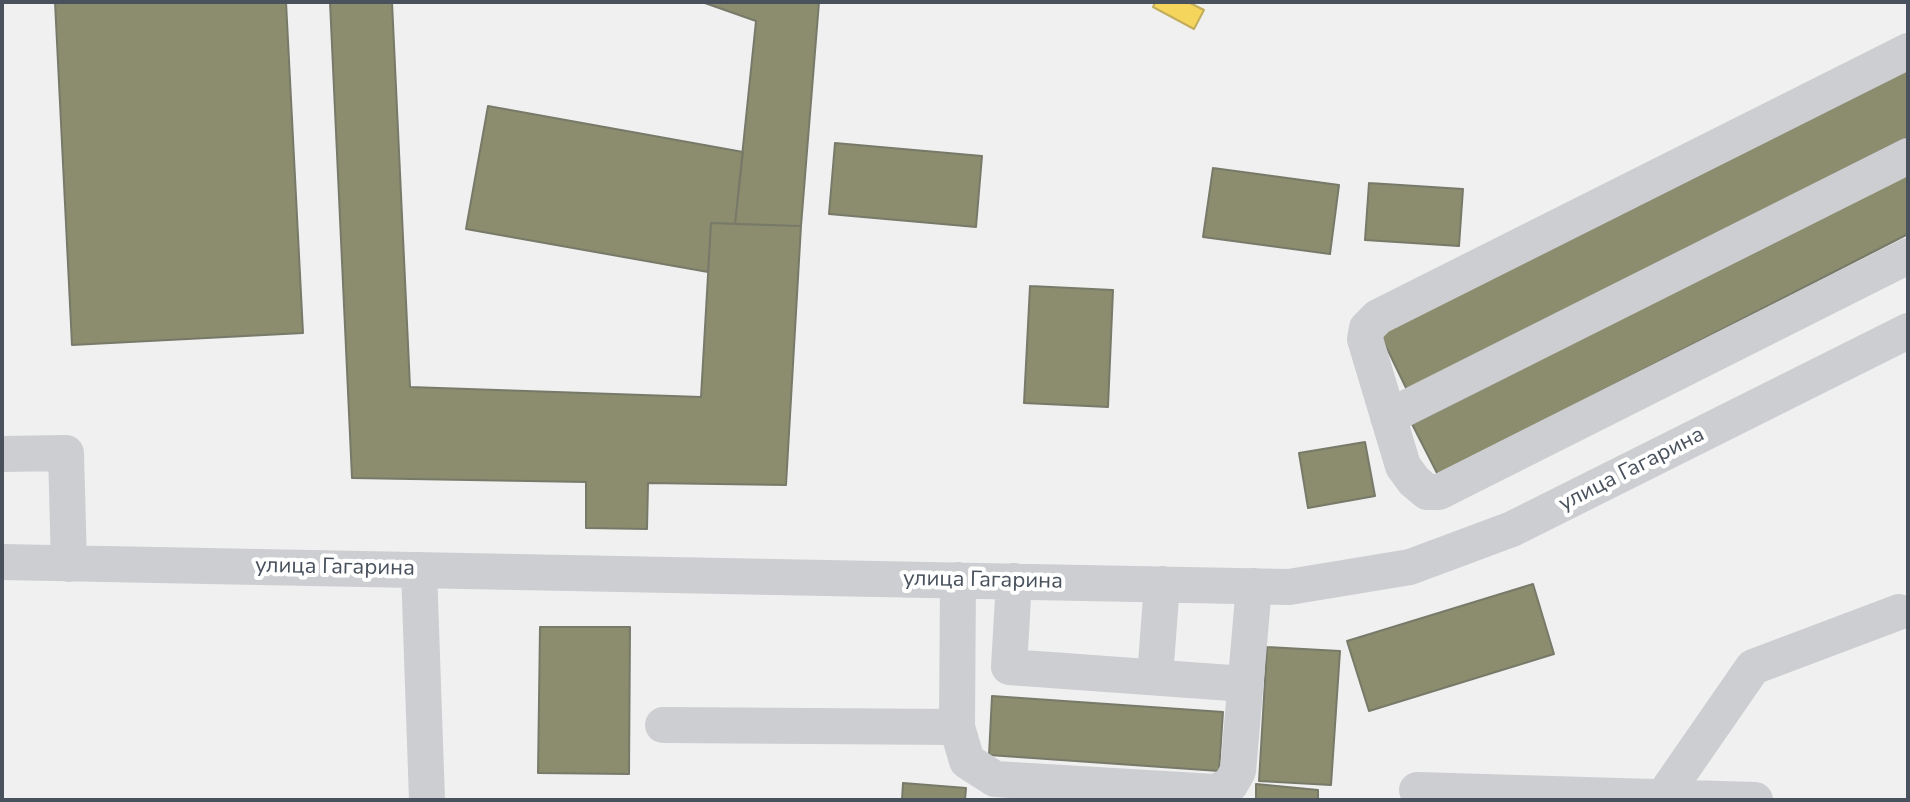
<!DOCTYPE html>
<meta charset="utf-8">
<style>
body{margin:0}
#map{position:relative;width:1910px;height:802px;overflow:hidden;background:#f1f0f0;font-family:"Nunito Sans",sans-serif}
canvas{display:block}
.frame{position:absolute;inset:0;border:4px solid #48515c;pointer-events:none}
</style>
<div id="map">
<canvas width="1910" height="802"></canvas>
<div class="frame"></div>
</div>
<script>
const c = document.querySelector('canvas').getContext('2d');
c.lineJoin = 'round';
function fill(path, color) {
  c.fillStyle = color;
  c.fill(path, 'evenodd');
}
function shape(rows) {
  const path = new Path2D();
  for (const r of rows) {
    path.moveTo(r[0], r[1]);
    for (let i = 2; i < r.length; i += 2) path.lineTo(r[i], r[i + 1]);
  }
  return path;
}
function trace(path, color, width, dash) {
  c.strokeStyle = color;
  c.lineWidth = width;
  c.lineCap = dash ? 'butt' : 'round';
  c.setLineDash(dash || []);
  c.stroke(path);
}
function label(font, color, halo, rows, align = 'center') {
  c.font = font + ' "Nunito Sans",sans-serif';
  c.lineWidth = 8;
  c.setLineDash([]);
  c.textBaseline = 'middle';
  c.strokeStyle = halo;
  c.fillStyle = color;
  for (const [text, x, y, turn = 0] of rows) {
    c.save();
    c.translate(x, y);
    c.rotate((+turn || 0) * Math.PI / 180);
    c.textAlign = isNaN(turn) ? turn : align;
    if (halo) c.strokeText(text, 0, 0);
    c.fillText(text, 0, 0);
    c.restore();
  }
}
const homes = shape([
 [1155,2,1188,2,1204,10,1194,29,1153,7,1155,2]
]);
fill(homes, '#f6d55c');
trace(homes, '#c2ad5c', 2);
const industry = shape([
 [55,2,286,2,303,333,72,345,55,2],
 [330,2,392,2,410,387,701,397,711,223,801,226,786,485,648,483,647,529,586,528,586,482,352,478,330,2],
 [702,2,819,2,801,226,735,224,756,21,702,2],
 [1908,66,1908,137,1407,390,1379,332,1908,66],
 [488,106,743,152,735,224,711,223,708,272,466,229,488,106],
 [835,143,982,156,976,227,829,214,835,143],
 [1213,168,1339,185,1330,254,1203,237,1213,168],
 [1908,169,1908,234,1438,475,1412,424,1908,169],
 [1369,183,1463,189,1459,246,1365,240,1369,183],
 [1030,286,1113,290,1108,407,1024,403,1030,286],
 [1365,442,1375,496,1308,508,1299,453,1365,442],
 [1533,584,1554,654,1369,711,1347,641,1533,584],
 [540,627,630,627,629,774,538,773,540,627],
 [1267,647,1340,651,1331,785,1259,781,1267,647],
 [992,696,1223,712,1219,771,989,755,992,696],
 [903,783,966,788,965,800,902,800,903,783],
 [1256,784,1318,790,1318,800,1256,800,1256,784]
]);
fill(industry, '#8c8c6e');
trace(industry, '#787a69', 2);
trace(shape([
 [1908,51,1378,317,1367,328,1365,339,1403,466,1414,481,1427,492,1439,492,1908,256],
 [1388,417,1908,156],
 [2,454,66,453,69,564],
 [2,562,1289,587,1410,567,1512,529,1908,331],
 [419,570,427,800],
 [958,580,957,727,967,761,995,779,1215,792,1230,785,1238,771,1254,586],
 [1014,581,1009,667,1245,684],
 [1155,677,1162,584],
 [663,725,957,727],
 [1417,790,1755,800],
 [1663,797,1753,667,1899,612]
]), '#ccced1', 36);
label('22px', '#48515c', '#fff', [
 ["улица Гагарина",1632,470,-27],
 ["улица Гагарина",335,568,1],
 ["улица Гагарина",983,581,1]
]);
</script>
